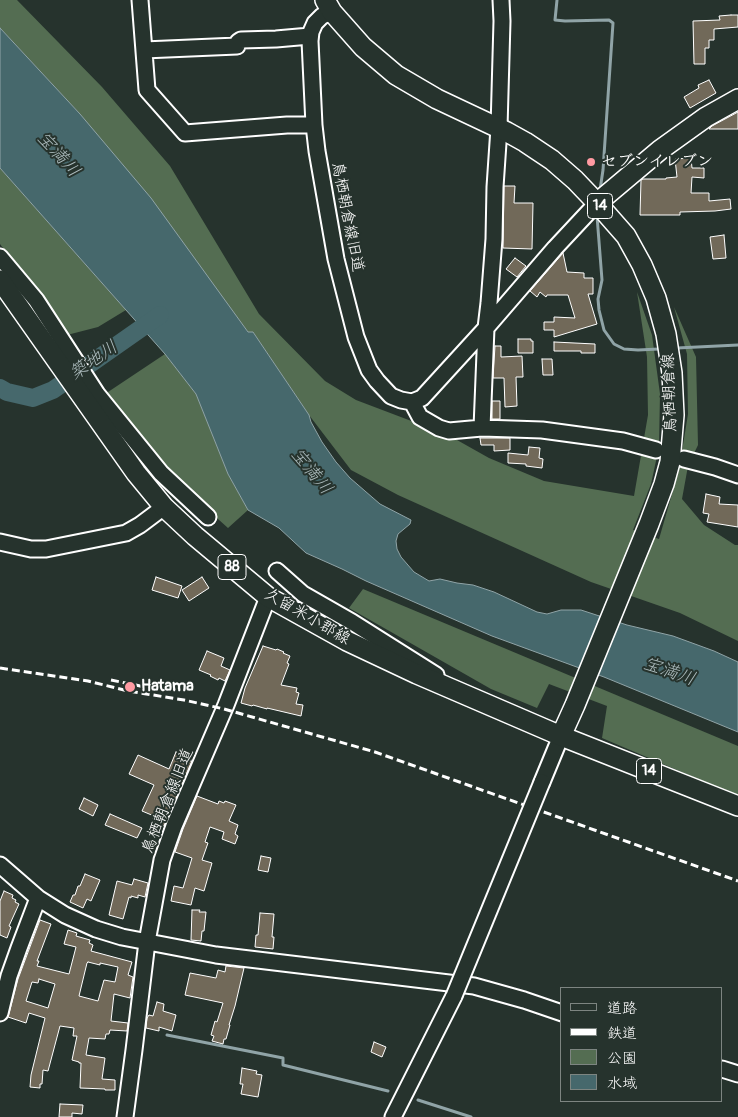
<!DOCTYPE html>
<meta charset="utf-8">
<style>
body{margin:0}
#map{position:relative;width:738px;height:1117px;overflow:hidden;background:#26332d;font-family:Pangolin,"Klee One",sans-serif}
canvas{display:block}
.legend{position:absolute;left:560px;top:987px;width:162px;height:115px;box-sizing:border-box;background:#26332d;border:1px solid #7d8581;margin:0;padding:6px 9px;list-style:none;font-size:15px;color:#fff}
.legend li{display:flex;align-items:center;gap:10px;height:25px}
.legend b{width:25px;border:1px solid #7d8581}
</style>
<div id="map">
<canvas width="738" height="1117"></canvas>
<ul class="legend">
<li><b style="height:6px;background:#26332d"></b>道路</li>
<li><b style="height:6px;background:#fff"></b>鉄道</li>
<li><b style="height:14px;background:#546d52"></b>公園</li>
<li><b style="height:14px;background:#46686c"></b>水域</li>
</ul>
</div>
<script>
const c = document.querySelector('canvas').getContext('2d');
c.lineJoin = 'round';
function fill(path, color) {
  c.fillStyle = color;
  c.fill(path, 'evenodd');
}
function shape(rows) {
  const path = new Path2D();
  for (const r of rows) {
    path.moveTo(r[0], r[1]);
    for (let i = 2; i < r.length; i += 2) path.lineTo(r[i], r[i + 1]);
  }
  return path;
}
function trace(path, color, width, dash) {
  c.strokeStyle = color;
  c.lineWidth = width;
  c.lineCap = dash ? 'butt' : 'round';
  c.setLineDash(dash || []);
  c.stroke(path);
}
function label(font, color, halo, rows, align = 'center') {
  c.font = font + ' Pangolin,"Klee One",sans-serif';
  c.lineWidth = 4;
  c.setLineDash([]);
  c.textBaseline = 'middle';
  c.strokeStyle = halo;
  c.fillStyle = color;
  for (const [text, x, y, turn = 0] of rows) {
    c.save();
    c.translate(x, y);
    c.rotate((+turn || 0) * Math.PI / 180);
    c.textAlign = isNaN(turn) ? turn : align;
    if (halo) c.strokeText(text, 0, 0);
    c.fillText(text, 0, 0);
    c.restore();
  }
}
fill(shape([
 [0,0,17,0,102,87,170,166,259,314,325,381,356,400,414,422,438,436,457,440,489,458,544,481,634,496,648,415,647,357,637,292,652,335,660,394,659,447,651,484,633,530,659,539,679,470,688,414,687,354,674,307,696,357,698,445,688,466,682,499,704,525,735,545,738,545,738,641,680,613,591,582,398,495,351,470,309,415,253,332,248,332,80,114,0,28],
 [0,168,126,310,98,327,67,335,0,244],
 [165,354,196,394,228,474,248,510,228,528,170,476,105,394],
 [363,589,738,746,738,796,602,738,607,706,549,684,537,708,491,689,349,608]
]), '#546d52');
const water = shape([
 [0,28,80,114,151,198,248,332,253,332,309,415,311,422,322,442,336,462,350,478,380,504,411,520,410,524,398,534,396,541,397,549,401,557,414,572,429,581,440,579,457,583,473,585,494,592,537,612,547,614,561,610,581,610,627,625,673,636,714,651,738,662,738,732,604,677,492,636,366,581,342,569,306,553,279,528,248,510,228,474,196,394,165,354,0,168,0,28]
]);
fill(water, '#46686c');
trace(water, '#90a4a7', 1);
trace(shape([
 [557,0,555,20,565,21,609,20,613,23,603,170,600,190],
 [597,216,602,280,598,299,599,310,604,330,614,344,624,349,638,350,659,349],
 [677,348,738,345],
 [167,1035,283,1058,283,1065,388,1091],
 [418,1100,471,1117]
]), '#90a4a7', 3);
trace(shape([
 [0,388,7,392,33,398,53,390,160,315]
]), '#46686c', 18);
const building = shape([
 [731,15,738,15,738,27,714,29,714,40,709,40,709,48,705,48,705,64,694,64,693,21,720,20,719,16,731,15],
 [709,80,716,93,690,108,684,97,699,88,698,85,709,80],
 [738,112,738,129,709,129,712,126,738,112],
 [691,158,692,168,704,168,704,178,692,177,691,193,709,193,709,201,730,199,731,209,715,211,680,212,680,215,640,215,641,180,643,179,666,179,666,178,677,177,675,159,691,158],
 [504,186,515,186,514,203,533,203,532,249,503,248,504,186],
 [724,235,726,258,713,259,710,237,724,235],
 [563,253,567,272,584,273,584,278,593,278,593,294,588,294,597,324,554,337,554,330,544,330,544,322,554,322,554,317,575,318,568,295,547,295,546,297,540,292,537,297,530,291,563,253],
 [515,258,526,266,517,277,506,269,515,258],
 [518,339,531,339,531,341,533,341,533,353,518,353,518,339],
 [554,342,595,344,595,353,581,353,581,351,554,351,554,342],
 [495,346,501,346,501,357,522,356,523,377,516,377,517,406,505,407,504,378,493,378,495,346],
 [542,359,552,359,553,375,543,375,542,359],
 [492,401,500,401,500,419,492,419,492,401],
 [480,438,510,438,510,450,494,451,494,445,481,445,480,438],
 [529,447,540,448,539,458,543,459,542,468,526,466,526,464,508,463,508,453,528,455,529,447],
 [706,494,720,497,719,504,738,505,738,527,707,522,709,514,703,513,706,494],
 [156,577,182,586,178,598,152,590,156,577],
 [202,577,209,588,189,601,182,590,202,577],
 [263,646,276,650,277,649,284,652,283,653,290,656,287,663,289,664,281,685,297,688,296,692,299,693,296,704,303,705,301,716,267,708,267,709,253,705,252,706,241,703,245,688,263,646],
 [207,651,224,658,221,666,230,670,225,681,219,678,218,680,210,676,211,675,199,670,207,651],
 [176,752,191,759,190,761,192,761,164,826,152,821,154,816,142,811,154,785,129,774,138,755,169,769,176,752],
 [197,796,218,804,219,801,224,803,225,801,236,805,229,821,238,825,235,834,238,836,235,844,222,839,224,832,210,827,205,842,208,843,202,860,212,863,204,891,195,888,191,905,171,901,174,886,183,888,192,858,175,852,183,829,197,796],
 [84,798,98,805,93,816,79,809,84,798],
 [110,814,142,828,137,838,105,825,110,814],
 [261,856,271,858,268,872,258,870,261,856],
 [85,874,100,880,91,901,87,899,83,908,70,902,73,895,75,895,78,886,80,886,85,874],
 [134,879,148,883,145,897,138,895,138,898,131,896,131,898,129,897,123,919,109,915,117,881,132,885,134,879],
 [4,891,13,895,12,898,16,900,15,902,19,904,9,926,11,927,7,938,0,935,0,901,4,891],
 [192,910,200,910,199,912,206,912,204,931,202,931,201,941,191,940,192,910],
 [260,913,274,914,272,937,274,937,273,949,255,947,256,935,258,935,260,913],
 [40,920,51,924,37,961,39,961,37,966,69,974,76,947,64,944,68,930,77,933,76,936,90,940,89,943,93,945,91,951,132,962,128,975,133,977,130,998,114,994,111,1021,128,1023,127,1031,110,1030,109,1034,106,1034,105,1039,89,1038,86,1055,105,1058,102,1079,115,1080,115,1090,105,1090,105,1089,80,1088,81,1063,79,1063,79,1062,72,1060,77,1036,73,1036,74,1028,60,1026,48,1071,43,1070,42,1084,40,1084,40,1088,30,1087,31,1075,45,1018,29,1013,26,1023,8,1017,18,979,40,920],
 [88,962,100,965,100,963,118,967,115,982,104,980,98,1001,79,996,87,963,88,962],
 [39,979,55,984,48,1008,26,1001,32,982,38,983,39,979],
 [226,966,244,968,235,1006,229,1025,230,1025,226,1039,224,1039,223,1044,212,1041,214,1036,211,1035,215,1021,217,1022,223,1003,185,995,190,973,216,978,218,970,225,972,226,966],
 [157,1002,164,1004,163,1011,176,1015,172,1031,159,1027,159,1031,146,1028,147,1018,149,1015,153,1016,157,1002],
 [374,1042,386,1047,382,1057,371,1052,374,1042],
 [242,1068,257,1071,256,1074,262,1075,258,1097,241,1094,243,1084,240,1084,242,1068],
 [60,1104,83,1105,82,1114,72,1113,72,1117,59,1117,60,1104]
]);
fill(building, '#716959');
trace(building, '#fff', 1);
const minor = shape([
 [140,0,147,90,185,133,287,125,314,125],
 [332,12,322,16,315,23,311,32,310,41,314,125,317,151,336,259,356,337,369,370,377,381,391,396,401,400,412,402,422,398,486,328,555,248,597,203],
 [144,50,237,46,238,42,241,40,276,39,310,36],
 [0,257,36,300,97,394,161,473,208,517],
 [412,402,420,417,439,428,449,431,482,428,542,430,623,441,656,450],
 [482,428,486,328,489,303,494,239,495,187,499,128,502,21,501,0],
 [684,459,715,467,738,475],
 [0,542,31,549,46,549,126,533,140,525,164,507],
 [277,571,303,594,352,622,436,675],
 [542,782,561,736],
 [0,865,38,898,65,915,96,929,122,937,216,955,474,986,524,1000,562,1013],
 [0,1013,9,976,19,948,38,898],
 [722,1069,738,1074],
 [125,1117,134,1050,147,942,162,860,174,826,226,705,268,597],
 [393,1117,454,996]
]);
const major = shape([
 [325,0,332,12,363,47,396,75,437,99,507,132,525,142,552,160,575,180,597,203,626,236,642,265,656,298,666,334,672,373,674,415,670,462,664,484,649,524,575,705,561,736],
 [597,203,660,150,706,117,738,99],
 [0,280,136,473,164,507,195,536,268,597,347,641,417,674,561,736,738,806]
]);
trace(minor, '#fff', 19);
trace(major, '#fff', 22);
trace(minor, '#26332d', 15);
trace(major, '#26332d', 19);
trace(shape([
 [0,668,88,681,128,691,184,700,224,709,375,752,738,881],
 [111,680,150,688]
]), '#fff', 3, [8, 4]);
const minorBridge = shape([
 [454,996,542,782]
]);
trace(minorBridge, '#fff', 19, []);
trace(minorBridge, '#26332d', 15);
for (const [x, y, r, color] of [
 [591,162,5,"#ff9aa2"],
 [130,687,6,"#ff9aa2"]
]) {
  const dot = new Path2D();
  dot.arc(x, y, r, 0, 2 * Math.PI);
  c.fillStyle = color;
  c.fill(dot);
  trace(dot, '#26332d', 2);
}
for (const [x, y, w] of [
 [600,206,25],
 [232,567,28],
 [649,771,25]
]) {
  const box = new Path2D();
  box.roundRect(x - w / 2, y - 12.5, w, 25, 4);
  c.fillStyle = '#26332d';
  c.fill(box);
  trace(box, '#fff', 1);
}
label('bold 15px', '#fff', null, [
 ["14",600,206],
 ["88",232,567],
 ["14",649,771]
]);
label('bold 16px', '#fff', '#26332d', [
 ["セブンイレブン",601,162],
 ["Hatama",141,687]
], 'left');
label('16px', '#fff', '#26332d', [
 ["鳥栖朝倉線旧道",347,217,79],
 ["鳥栖朝倉線",670,393,-92],
 ["久留米小郡線",307,617,30],
 ["鳥栖朝倉線旧道",168,801,-68]
]);
label('italic 18px', '#acbbbd', '#26332d', [
 ["宝満川",58,155,48],
 ["築地川",94,361,-35],
 ["宝満川",311,472,51],
 ["宝満川",669,672,19]
]);
</script>
